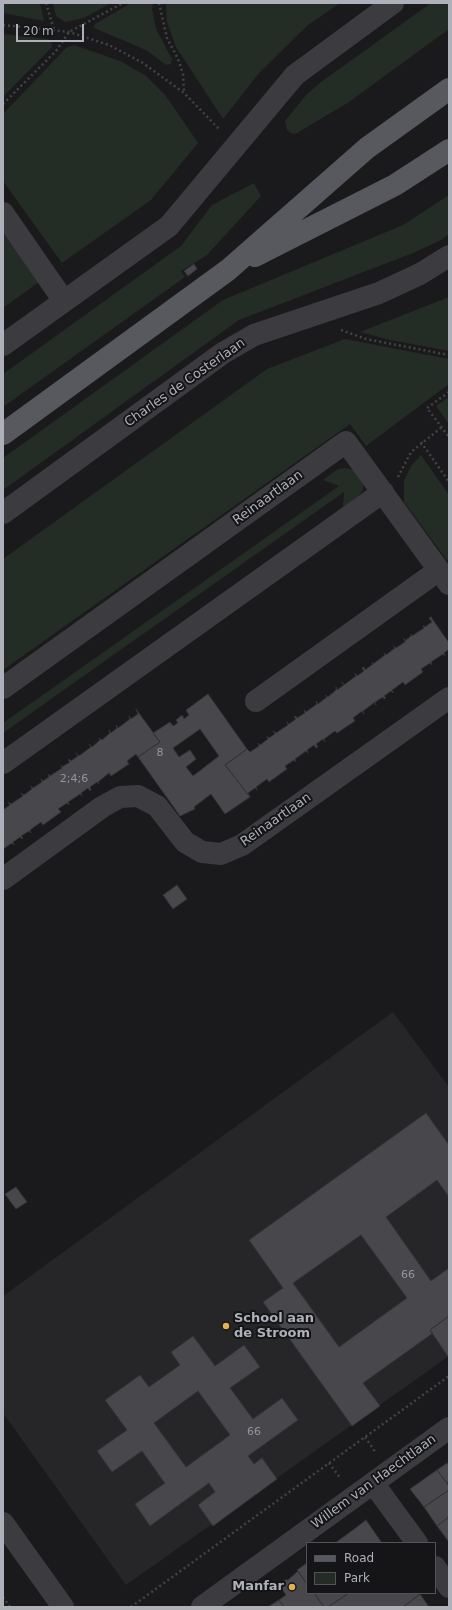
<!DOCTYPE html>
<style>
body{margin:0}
#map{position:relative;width:452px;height:1610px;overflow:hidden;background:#1a1a1c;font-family:"DejaVu Sans",sans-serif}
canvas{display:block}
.frame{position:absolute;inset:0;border:4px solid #aeb1ba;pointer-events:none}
.legend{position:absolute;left:306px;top:1542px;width:130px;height:52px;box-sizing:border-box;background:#151517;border:1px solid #525358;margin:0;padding:5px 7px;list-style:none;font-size:12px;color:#aeb1ba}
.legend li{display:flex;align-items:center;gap:8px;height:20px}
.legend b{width:20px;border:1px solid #525358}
.scale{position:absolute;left:16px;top:24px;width:68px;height:18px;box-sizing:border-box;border:2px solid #aeb1ba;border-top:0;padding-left:5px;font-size:12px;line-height:14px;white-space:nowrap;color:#aeb1ba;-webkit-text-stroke:3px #151517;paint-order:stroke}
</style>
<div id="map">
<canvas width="452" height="1610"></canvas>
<div class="frame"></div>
<ul class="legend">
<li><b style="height:5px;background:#58595f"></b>Road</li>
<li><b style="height:11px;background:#242c26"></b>Park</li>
</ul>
<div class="scale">20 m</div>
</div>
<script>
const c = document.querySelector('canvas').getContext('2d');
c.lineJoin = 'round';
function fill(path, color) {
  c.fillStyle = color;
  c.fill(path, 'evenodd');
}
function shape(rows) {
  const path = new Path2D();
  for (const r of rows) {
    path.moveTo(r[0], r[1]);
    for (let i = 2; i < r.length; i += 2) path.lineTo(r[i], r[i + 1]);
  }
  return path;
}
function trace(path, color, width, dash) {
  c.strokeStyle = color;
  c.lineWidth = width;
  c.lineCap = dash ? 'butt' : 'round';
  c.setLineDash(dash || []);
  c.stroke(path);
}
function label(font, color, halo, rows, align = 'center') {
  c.font = font + ' "DejaVu Sans",sans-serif';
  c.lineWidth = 4;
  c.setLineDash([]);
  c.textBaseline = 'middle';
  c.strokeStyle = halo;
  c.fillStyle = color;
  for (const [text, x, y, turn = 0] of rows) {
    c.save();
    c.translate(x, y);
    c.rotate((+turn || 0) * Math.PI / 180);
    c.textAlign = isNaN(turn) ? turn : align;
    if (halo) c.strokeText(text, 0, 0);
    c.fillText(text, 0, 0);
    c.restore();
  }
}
fill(shape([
 [393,1012,449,1087,449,1356,126,1585,3,1413,3,1296]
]), '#262629');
fill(shape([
 [3,3,40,3,44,21,3,13],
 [53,3,111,3,84,18,65,22,56,16],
 [131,3,153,3,152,9,156,29,172,59,171,64,166,65,146,50,94,28,95,24,102,20],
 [166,3,340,3,308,25,260,72,223,119,176,47,167,22],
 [431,3,449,3,449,29,349,102,297,133,292,134,287,130,285,121,306,95,321,82],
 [3,34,47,39,51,41,52,47,3,97],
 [74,45,120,61,145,75,166,96,198,143,151,200,62,263,3,181,3,114,66,48],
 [254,183,261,196,207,255,181,271,185,277,3,407,3,374,181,246,212,205],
 [449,195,449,234,441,240,413,253,239,320,3,490,3,458,223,300,403,225],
 [3,233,39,282,3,308],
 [449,297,449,351,390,340,360,332],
 [345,339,449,359,449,384,366,446,350,424,3,670,3,559,267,369],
 [449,397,449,424,436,406],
 [421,455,449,495,449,563,404,502,404,481,411,466],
 [346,468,354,470,363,484,363,490,358,496,343,508,344,492,3,733,3,723,339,486,323,480,338,469]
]), '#242c26');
const building = shape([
 [194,264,197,269,188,276,184,271,194,264],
 [431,617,449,643,449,649,444,653,445,656,443,654,431,662,432,665,430,663,421,669,423,672,405,685,403,682,392,690,393,693,391,691,384,696,386,698,384,699,383,697,375,702,376,705,375,702,363,711,364,714,362,711,353,718,355,721,337,733,335,731,324,739,325,742,323,739,316,744,318,747,316,748,314,745,307,750,308,753,306,751,295,759,296,762,294,760,285,766,287,769,269,782,267,779,256,787,257,790,255,788,248,793,250,797,225,765,247,749,250,752,259,746,258,743,260,745,268,739,267,736,269,738,275,734,273,731,276,733,288,725,287,722,289,724,296,719,294,717,296,716,297,718,305,713,304,710,306,712,317,704,316,701,318,704,327,697,325,695,328,697,336,690,336,687,337,690,344,685,342,682,344,685,356,676,355,673,357,676,364,671,362,668,364,667,365,670,373,664,372,662,373,664,385,655,384,653,386,655,395,648,393,646,396,648,405,642,404,638,405,641,411,636,411,634,412,636,424,628,423,625,425,627,432,622,429,618,431,617],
 [208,694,247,749,225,765,250,797,225,814,211,794,194,807,195,809,180,816,138,757,160,742,153,733,170,722,173,726,178,723,176,720,182,715,184,719,189,715,186,710,208,694],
 [200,729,219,756,193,776,186,767,196,759,190,750,179,757,173,748,200,729],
 [136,709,160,742,138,757,136,754,127,761,129,764,111,776,109,773,98,782,99,784,97,782,90,787,91,790,90,791,88,788,81,793,82,796,80,794,68,802,69,805,67,803,58,809,61,812,43,825,41,822,30,830,31,833,29,831,21,836,23,838,22,839,20,837,13,842,14,845,12,843,3,849,3,810,10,805,8,802,11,804,23,796,21,793,24,795,32,789,31,786,33,788,42,782,41,779,43,781,49,777,48,774,50,776,62,768,61,765,62,767,70,762,68,760,69,759,71,761,78,756,76,753,79,756,91,747,89,744,92,747,100,740,99,738,102,740,110,733,109,730,111,733,117,728,116,725,118,728,130,719,129,716,131,719,138,714,136,709],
 [177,885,187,899,173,909,163,895,177,885],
 [426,1113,449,1145,449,1197,437,1180,386,1217,431,1281,449,1268,449,1316,430,1330,433,1333,363,1383,380,1406,352,1426,263,1302,283,1288,249,1240,426,1113],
 [361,1235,407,1298,339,1347,293,1283,361,1235],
 [16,1187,27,1202,16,1209,5,1194,16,1187],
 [449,1316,449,1358,430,1330,449,1316],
 [193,1336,215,1366,244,1345,260,1367,230,1388,253,1419,282,1398,298,1420,248,1456,254,1464,262,1458,277,1479,213,1526,198,1505,215,1492,209,1483,150,1526,135,1504,165,1483,164,1482,142,1451,112,1472,97,1451,127,1430,105,1400,140,1375,149,1387,180,1365,171,1352,193,1336],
 [198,1391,230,1435,186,1467,154,1423,198,1391],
 [447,1463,449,1466,449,1482,447,1483,437,1470,447,1463],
 [437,1470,449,1486,449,1490,424,1507,410,1489,437,1470],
 [449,1490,449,1517,437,1526,424,1507,449,1490],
 [449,1517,449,1542,437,1526,449,1517],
 [366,1520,382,1543,335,1543,353,1530,366,1520],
 [307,1563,307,1584,297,1570,307,1563],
 [298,1571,307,1584,307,1593,314,1593,324,1607,284,1607,279,1600,286,1595,280,1586,280,1584,285,1580,288,1580,298,1571],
 [314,1593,349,1593,328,1607,324,1607,314,1593],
 [349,1593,419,1593,420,1594,403,1607,328,1607,349,1593],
 [420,1594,429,1607,403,1607,406,1605,420,1594],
 [279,1600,284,1607,268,1607,279,1600]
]);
fill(building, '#47474c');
trace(building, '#343438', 1);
trace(shape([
 [46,3,54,30],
 [159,3,167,38,178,59,183,74,184,92],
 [3,25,69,32,109,45,143,63,184,93,220,130],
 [3,104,56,51,69,32,123,3],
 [341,330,366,339,449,355],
 [449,392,427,408,449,437],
 [421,442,449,482],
 [398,477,411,452,442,427],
 [365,1437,376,1453],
 [329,1463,341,1479],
 [3,1597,10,1607],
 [131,1607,449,1376]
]), '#424347', 2.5, [2, 3]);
trace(shape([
 [3,213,64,301],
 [3,345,169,226,295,75,393,3],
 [3,513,223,353,254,335,379,293,420,274,449,256],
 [3,688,346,442,449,584],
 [256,701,439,570],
 [3,763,383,492],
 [3,879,102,807,120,797,138,796,157,806,185,842,202,852,221,854,242,845,449,698],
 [373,1483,417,1543],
 [3,1523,63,1607],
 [435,1567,449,1587],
 [202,1607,449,1428]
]), '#3c3c40', 22);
trace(shape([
 [255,256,395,185,449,150],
 [3,434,228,270,367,148,449,89]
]), '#58595f', 22);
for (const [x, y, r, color] of [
 [226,1326,4,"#deb251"],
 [292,1587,4,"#deb251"]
]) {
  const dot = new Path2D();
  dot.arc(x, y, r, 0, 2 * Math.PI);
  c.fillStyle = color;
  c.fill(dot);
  trace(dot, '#151517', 1.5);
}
label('11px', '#94969e', null, [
 ["8",160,753],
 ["2;4;6",74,779],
 ["66",408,1275],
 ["66",254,1432]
]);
label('13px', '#aeb1ba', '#151517', [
 ["Charles de Costerlaan",185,383,-35],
 ["Reinaartlaan",268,498,-36],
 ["Reinaartlaan",276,820,-35],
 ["Willem van Haechtlaan",374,1482,-36]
]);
label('bold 13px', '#aeb1ba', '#151517', [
 ["School aan",234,1319],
 ["de Stroom",234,1334],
 ["Manfar",284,1587,"right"]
], 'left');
</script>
